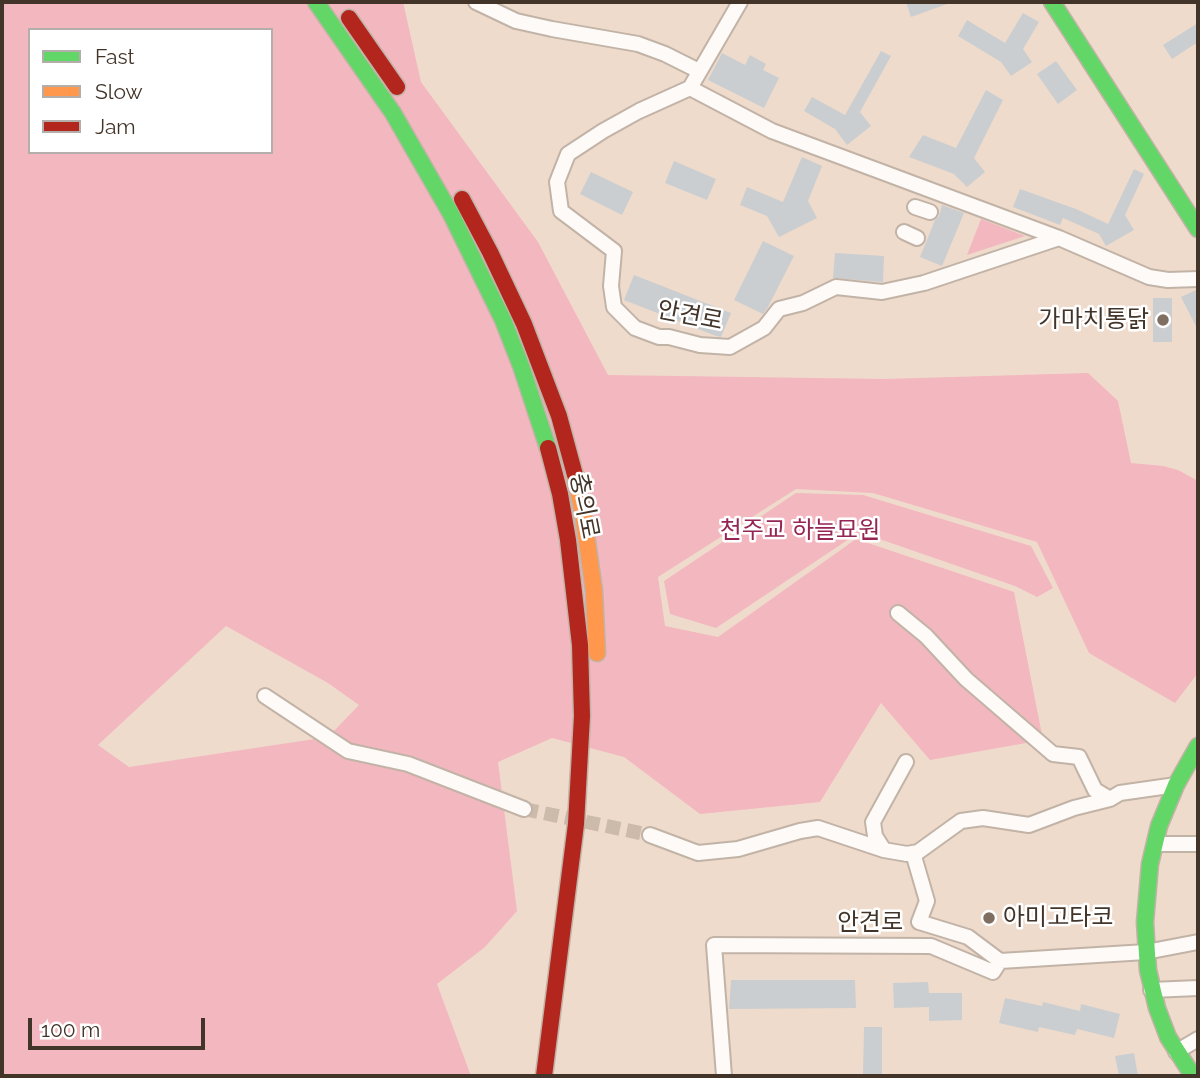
<!DOCTYPE html>
<meta charset="utf-8">
<style>
body{margin:0}
#map{position:relative;width:1200px;height:1078px;overflow:hidden;background:#efdbcc;font-family:Raleway,sans-serif}
canvas{display:block}
.frame{position:absolute;inset:0;border:4px solid #423429;pointer-events:none}
.legend{position:absolute;left:28px;top:28px;width:245px;height:126px;box-sizing:border-box;background:#fff;border:2px solid #b3aea9;margin:0;padding:9px 12px;list-style:none;font-size:21px;color:#423429}
.legend li{display:flex;align-items:center;gap:14px;height:35px}
.legend b{width:35px;border:2px solid #b3aea9}
.scale{position:absolute;left:28px;top:1018px;width:177px;height:32px;box-sizing:border-box;border:4px solid #423429;border-top:0;padding-left:9px;font-size:21px;line-height:24px;white-space:nowrap;color:#423429;-webkit-text-stroke:5px #fff;paint-order:stroke}
</style>
<div id="map">
<canvas width="1200" height="1078"></canvas>
<div class="frame"></div>
<ul class="legend">
<li><b style="height:9px;background:#63d668"></b>Fast</li>
<li><b style="height:9px;background:#ff974d"></b>Slow</li>
<li><b style="height:9px;background:#b3261e"></b>Jam</li>
</ul>
<div class="scale">100 m</div>
</div>
<script>
const c = document.querySelector('canvas').getContext('2d');
c.lineJoin = 'round';
function fill(path, color) {
  c.fillStyle = color;
  c.fill(path, 'evenodd');
}
function shape(rows) {
  const path = new Path2D();
  for (const r of rows) {
    path.moveTo(r[0], r[1]);
    for (let i = 2; i < r.length; i += 2) path.lineTo(r[i], r[i + 1]);
  }
  return path;
}
function trace(path, color, width, dash) {
  c.strokeStyle = color;
  c.lineWidth = width;
  c.lineCap = dash ? 'butt' : 'round';
  c.setLineDash(dash || []);
  c.stroke(path);
}
function label(font, color, halo, rows, align = 'center') {
  c.font = font + ' Raleway,"Noto Sans KR",sans-serif';
  c.lineWidth = 5;
  c.setLineDash([]);
  c.textBaseline = 'middle';
  c.strokeStyle = halo;
  c.fillStyle = color;
  for (const [text, x, y, turn = 0] of rows) {
    c.save();
    c.translate(x, y);
    c.rotate((+turn || 0) * Math.PI / 180);
    c.textAlign = isNaN(turn) ? turn : align;
    if (halo) c.strokeText(text, 0, 0);
    c.fillText(text, 0, 0);
    c.restore();
  }
}
fill(shape([
 [2,2,403,2,421,82,538,242,608,375,885,379,1088,373,1118,401,1131,463,1163,466,1178,470,1198,481,1198,673,1175,703,1089,653,1037,542,873,493,796,489,658,577,665,626,718,637,856,539,1014,592,1043,740,930,760,881,703,820,802,700,814,624,757,552,738,498,762,517,911,485,947,437,984,471,1076,2,1076],
 [30,30,271,30,271,152,30,152],
 [226,626,328,683,359,705,328,737,129,767,98,745],
 [981,219,1025,236,967,255],
 [796,493,863,495,1031,546,1053,588,1037,597,1015,586,868,535,849,539,716,628,670,614,664,581]
]), '#f3b7bf');
fill(shape([
 [906,2,950,2,950,3,911,17],
 [1023,13,1039,22,1023,49,1032,62,1011,76,1001,62,958,36,967,20,1005,43],
 [1198,23,1198,42,1172,59,1163,45],
 [881,51,891,56,860,112,871,126,847,145,835,129,804,111,812,97,845,115],
 [722,53,745,65,750,55,766,64,763,70,779,78,764,108,708,80],
 [1056,61,1077,90,1058,104,1037,74],
 [986,90,1003,100,974,158,985,172,967,187,954,174,909,157,923,135,956,148],
 [802,157,822,166,808,201,817,218,779,237,767,216,740,205,747,187,783,202],
 [674,161,716,179,707,200,665,183],
 [1134,169,1144,174,1125,215,1134,230,1106,246,1099,234,1063,218,1060,225,1013,207,1020,189,1076,209,1108,224],
 [591,172,633,192,622,215,580,194],
 [942,205,964,213,942,266,920,257,935,220,939,216],
 [763,241,794,256,768,307,763,314,734,300],
 [835,253,884,256,883,282,833,278],
 [634,275,731,313,721,337,716,336,624,300],
 [1198,289,1198,330,1181,297],
 [1153,298,1172,298,1172,342,1153,342],
 [731,980,855,980,856,1008,729,1009],
 [928,982,929,993,962,993,962,1020,929,1021,929,1007,894,1008,893,983],
 [1005,998,1042,1006,1043,1002,1080,1011,1081,1004,1120,1014,1114,1038,1077,1029,1075,1035,1039,1027,1038,1032,999,1023],
 [864,1027,882,1027,882,1074,863,1074],
 [1134,1053,1138,1076,1119,1076,1115,1056]
]), '#caced0');
trace(shape([
 [524,809,650,835]
]), '#ccbaab', 14, [14, 7]);
const street = shape([
 [476,2,516,21,552,29,638,44,665,54,699,71],
 [740,2,690,88,639,111,603,131,568,154,557,182,561,211,614,251,611,286,614,307,635,328,659,337,669,337,700,345,730,347,764,328,779,309,803,303,836,287,882,292,924,283,1059,238],
 [690,88,772,131,1059,238,1149,277,1168,280,1198,279],
 [915,207,930,212],
 [904,232,917,238],
 [898,613,926,636,966,679,1053,754,1079,757,1095,790,1110,799],
 [265,696,348,751,408,764,524,809],
 [650,835,698,853,738,849,800,831,818,828,884,850,907,854,918,852,961,821,983,818,1029,825,1074,808,1110,799,1120,793,1176,785],
 [1155,844,1198,844],
 [884,850,875,836,873,822,906,762],
 [913,853,927,901,919,922,968,937,1000,961],
 [1151,990,1198,988],
 [1176,1052,1198,1039],
 [724,1076,714,945,931,946,993,972,1000,961,1146,952,1198,942]
]);
const fast = shape([
 [316,2,393,113,451,214,503,320,521,366,548,448],
 [1052,2,1198,229],
 [1193,1076,1168,1037,1157,1008,1148,970,1145,922,1150,864,1159,826,1176,785,1198,746]
]);
const slow = shape([
 [575,475,583,513,594,591,597,653]
]);
const jam = shape([
 [349,18,397,87],
 [462,199,490,252,524,324,559,416,575,475],
 [544,1076,576,824,582,716,580,645,568,540,560,494,548,448]
]);
trace(street, '#c2b3a7', 18);
trace(fast, '#c2b3a7', 19);
trace(slow, '#c2b3a7', 19);
trace(jam, '#c2b3a7', 19);
trace(street, '#fdfaf7', 14);
trace(fast, '#63d668', 16);
trace(slow, '#ff974d', 16);
trace(jam, '#b3261e', 16);
for (const [x, y, r, color] of [
 [1163,320,7,"#7f6e62"],
 [989,918,7,"#7f6e62"]
]) {
  const dot = new Path2D();
  dot.arc(x, y, r, 0, 2 * Math.PI);
  c.fillStyle = color;
  c.fill(dot);
  trace(dot, '#fff', 2.5);
}
label('24px', '#423429', '#fff', [
 ["안견로",690,316,11],
 ["충의로",584,506,79],
 ["안견로",870,923]
]);
label('24px', '#423429', '#fff', [
 ["가마치통닭",1149,320],
 ["아미고타코",1003,918,"left"]
], 'right');
label('24px', '#952552', '#fff', [
 ["천주교 하늘묘원",800,531]
]);
</script>
